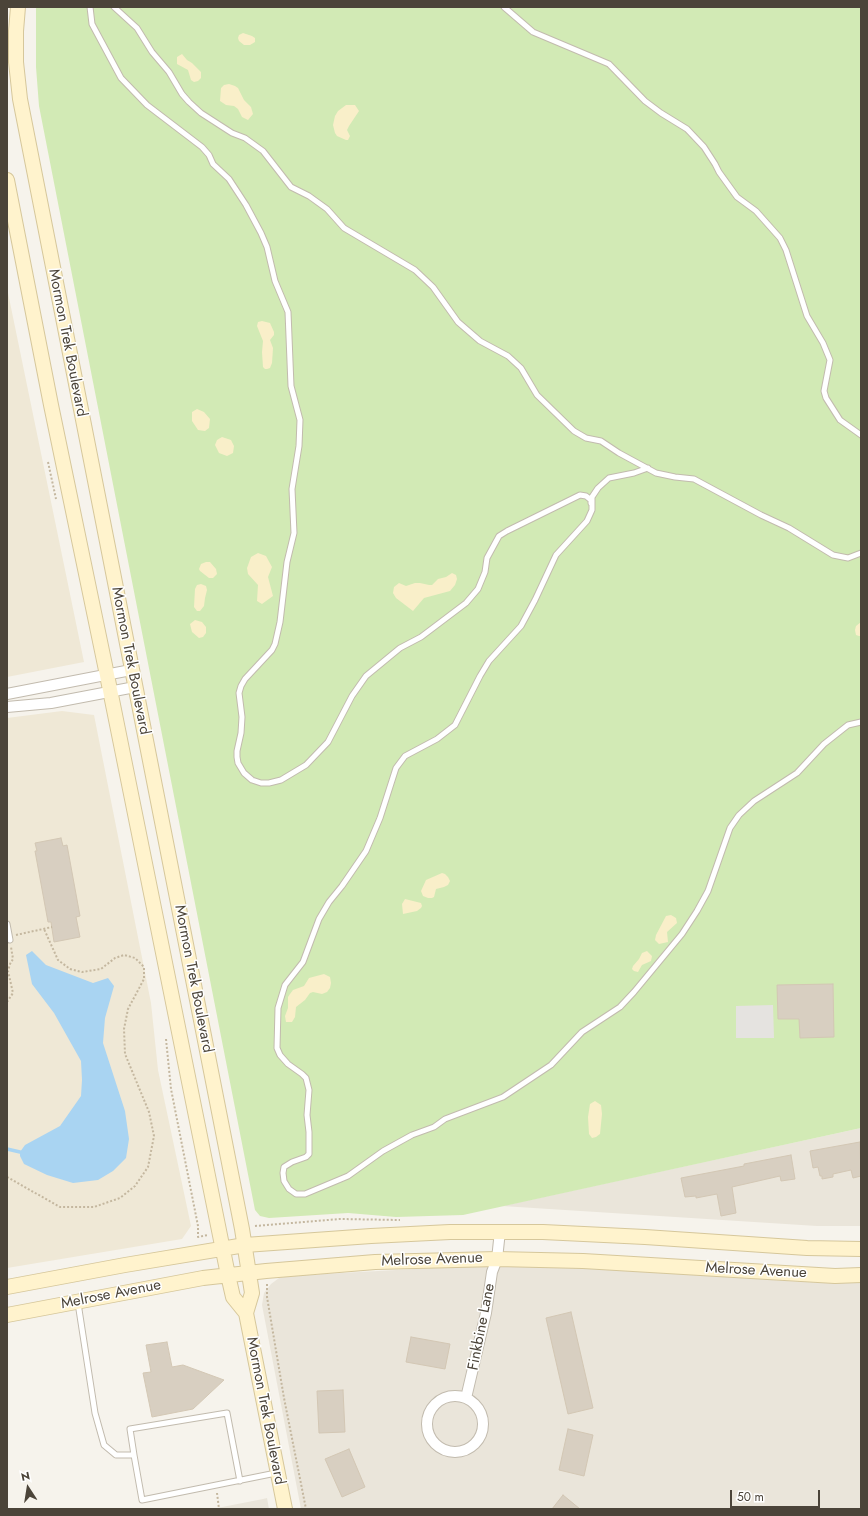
<!DOCTYPE html>
<style>
body{margin:0}
#map{position:relative;width:868px;height:1516px;overflow:hidden;background:#f6f3ec;font-family:Jost,sans-serif}
canvas{display:block}
.frame{position:absolute;inset:0;border:8px solid #4b4439;pointer-events:none}
.north{position:absolute;left:8px;top:1468px;width:40px;height:40px;-webkit-text-stroke:3px #fff;paint-order:stroke;rotate:348deg;font-size:11px;font-weight:700;line-height:16px;text-align:center;color:#4b4439}
.north::after{content:'';display:block;margin:auto;width:14px;height:18px;background:#4b4439;clip-path:polygon(50% 0,100% 100%,50% 72%,0 100%)}
.scale{position:absolute;left:730px;top:1490px;width:90px;height:18px;box-sizing:border-box;border:2px solid #4b4439;border-top:0;padding-left:5px;font-size:12px;line-height:14px;white-space:nowrap;color:#4b4439;-webkit-text-stroke:3px #fff;paint-order:stroke}
</style>
<div id="map">
<canvas width="868" height="1516"></canvas>
<div class="frame"></div>
<div class="north">N</div>
<div class="scale">50 m</div>
</div>
<script>
const c = document.querySelector('canvas').getContext('2d');
c.lineJoin = 'round';
function fill(path, color) {
  c.fillStyle = color;
  c.fill(path, 'evenodd');
}
function shape(rows) {
  const path = new Path2D();
  for (const r of rows) {
    if (r.length === 3) {
      path.moveTo(r[0] + r[2], r[1]);
      path.arc(r[0], r[1], r[2], 0, 2 * Math.PI);
      continue;
    }
    path.moveTo(r[0], r[1]);
    for (let i = 2; i < r.length; i += 2) path.lineTo(r[i], r[i + 1]);
  }
  return path;
}
function trace(path, color, width, dash) {
  c.strokeStyle = color;
  c.lineWidth = width;
  c.lineCap = dash ? 'butt' : 'round';
  c.setLineDash(dash || []);
  c.stroke(path);
}
function label(font, color, halo, rows, align = 'center') {
  c.font = font + ' Jost,sans-serif';
  c.lineWidth = 3;
  c.setLineDash([]);
  c.textBaseline = 'middle';
  c.strokeStyle = halo;
  c.fillStyle = color;
  for (const [text, x, y, turn = 0] of rows) {
    c.save();
    c.translate(x, y);
    c.rotate((+turn || 0) * Math.PI / 180);
    c.textAlign = isNaN(turn) ? turn : align;
    if (halo) c.strokeText(text, 0, 0);
    c.fillText(text, 0, 0);
    c.restore();
  }
}
fill(shape([
 [861,1128,861,1226,817,1226,502,1206],
 [520,1266,587,1268,803,1282,861,1283,861,1509,301,1509,262,1305,264,1293,271,1284,279,1278,288,1276,450,1267],
 [267,1498,269,1509,212,1509,263,1499]
]), '#eae5da');
fill(shape([
 [7,288,84,662,7,677],
 [62,711,94,715,151,1003,158,1070,191,1226,182,1239,7,1268,7,718]
]), '#efe8d6');
fill(shape([
 [36,7,861,7,861,1128,463,1215,396,1217,348,1213,269,1218,260,1216,255,1210,39,106,36,67]
]), '#d2eab5');
fill(shape([
 [243,33,252,36,255,38,255,42,250,45,244,45,239,41,238,38,239,35],
 [182,54,187,60,192,63,201,72,201,78,198,81,194,82,191,80,188,70,177,64,177,57],
 [229,84,235,86,238,88,244,100,251,107,253,114,248,120,242,117,238,109,234,106,226,105,220,101,221,88,224,85],
 [346,105,355,105,359,111,349,126,347,130,350,136,348,140,346,140,337,136,335,133,333,125,335,116,338,111],
 [262,321,270,323,274,332,274,335,270,340,273,348,272,363,270,368,267,369,265,369,263,367,262,352,263,341,257,326,258,322],
 [197,409,204,412,210,419,209,428,205,431,198,430,192,421,192,412],
 [222,437,231,440,234,446,233,453,227,456,219,453,215,445,217,440],
 [258,553,266,556,272,567,268,577,273,596,262,604,257,601,258,585,248,574,247,568,251,557],
 [206,562,210,562,216,569,217,574,213,578,209,578,200,571,199,569,201,564],
 [452,573,456,575,457,579,455,585,450,591,424,598,413,611,396,598,393,593,394,587,399,583,406,586,415,583,420,583,429,585,432,585,438,579,446,577],
 [201,584,206,586,207,590,205,598,204,606,200,611,197,611,194,607,195,589,197,585],
 [195,620,202,622,206,627,206,633,203,637,199,638,192,632,190,624],
 [861,622,861,636,859,636,856,635,855,630,856,626],
 [442,873,445,874,448,877,450,881,448,885,444,887,436,889,434,897,432,898,428,898,423,896,421,891,426,880],
 [405,899,421,903,422,906,421,908,417,911,403,914,402,904],
 [671,915,676,918,677,923,667,932,668,942,659,944,655,940,656,935,666,916],
 [647,951,652,956,651,961,642,965,638,972,634,971,632,969,633,966,639,959,642,953],
 [324,974,330,977,331,983,330,988,327,992,322,994,313,992,310,993,305,1000,296,1007,295,1017,292,1022,286,1022,285,1016,288,1008,288,997,290,994,293,990,304,986,309,978],
 [595,1101,601,1105,602,1114,600,1134,596,1137,592,1138,589,1134,588,1117,590,1104]
]), '#f9efc9');
fill(shape([
 [773,1005,774,1038,736,1038,736,1006]
]), '#e5e3e0');
fill(shape([
 [32,951,46,965,93,983,108,978,114,986,105,1018,103,1043,125,1111,129,1139,126,1158,113,1171,98,1180,73,1183,47,1175,24,1164,20,1156,20,1152,25,1145,60,1126,81,1096,82,1080,81,1061,54,1013,32,984,26,955]
]), '#a9d4f2');
trace(shape([
 [7,1149,20,1152]
]), '#a9d4f2', 3.5);
const building = shape([
 [61,838,63,846,67,845,80,916,76,917,80,937,54,942,51,922,48,922,35,851,37,851,35,843,61,838],
 [833,984,834,1037,800,1038,799,1019,778,1019,777,985,833,984],
 [860,1142,861,1176,853,1178,851,1170,833,1174,833,1177,822,1179,822,1176,820,1176,818,1167,813,1168,810,1151,860,1142],
 [791,1155,795,1179,781,1181,780,1176,732,1187,736,1213,721,1216,717,1194,696,1198,696,1196,685,1197,681,1178,744,1166,744,1164,791,1155],
 [571,1312,593,1408,568,1414,546,1318,571,1312],
 [411,1337,450,1344,445,1369,406,1362,411,1337],
 [167,1342,172,1367,183,1365,224,1380,193,1409,152,1417,143,1373,151,1372,146,1345,167,1342],
 [343,1390,345,1432,319,1433,317,1391,343,1390],
 [568,1429,593,1435,584,1476,559,1470,568,1429],
 [349,1449,365,1487,342,1497,325,1459,349,1449],
 [563,1495,580,1509,552,1509,563,1495]
]);
fill(building, '#d8cfc1');
trace(building, '#d3c7b4', 1);
const service = shape([
 [90,7,92,24,121,78,147,105,202,147,209,155,213,164,229,179,246,205,261,233,267,247,275,281,288,312,291,386,300,420,299,446,292,489,294,533,287,562,280,622,275,644,272,650,245,679,241,686,239,693,242,717,241,733,237,751,237,757,238,763,244,773,252,780,261,783,269,783,281,780,306,765,328,742,352,696,366,676,400,648,421,637,466,603,478,589,485,572,487,558,499,536,507,531,580,495,586,496,591,500,591,503],
 [114,7,137,28,152,52,169,72,182,94,189,102,201,113,232,133,245,138,263,151,291,187,309,196,327,209,344,228,415,270,433,287,458,322,480,341,508,356,521,368,537,395,574,431,586,438,601,441,619,453,656,473,675,477,694,479,761,515,789,528,833,555,848,558,861,553],
 [504,7,533,32,609,64,645,101,661,113,687,129,704,147,715,164,719,172,737,197,756,211,780,238,786,250,807,316,823,343,830,360,824,391,826,398,840,420,861,435],
 [648,468,634,473,609,478,598,488,592,497,592,510,587,521,556,555,535,600,521,626,489,661,480,676,455,725,437,739,405,756,396,768,380,818,366,851,342,886,329,902,319,919,303,962,285,985,278,1008,277,1048,280,1055,288,1064,302,1074,306,1078,309,1090,307,1115,309,1132,309,1154,306,1157,292,1162,284,1167,283,1173,284,1181,289,1189,296,1194,305,1194,348,1176,383,1151,412,1135,434,1127,445,1119,503,1097,551,1065,582,1032,620,1007,634,992,682,934,697,911,708,891,730,828,739,815,754,801,797,773,824,744,848,725,861,722],
 [7,924,10,940],
 [78,1303,95,1413,104,1445,116,1455,134,1455,142,1500,276,1473],
 [134,1455,130,1429,227,1413,240,1481]
]);
const minor = shape([
 [7,694,131,670],
 [7,707,51,703,135,687],
 [455,1424,28],
 [466,1398,486,1313,492,1272,497,1259,500,1231]
]);
const secondary = shape([
 [18,7,16,31,16,62,20,99,242,1229,252,1293,246,1313,285,1509],
 [7,180,51,405,107,675,228,1275,233,1297,246,1313],
 [7,1287,125,1265,245,1245,371,1236,450,1232,543,1232,645,1237,807,1248,861,1249],
 [7,1315,203,1278,266,1271,375,1262,497,1259,583,1261,835,1276,861,1275]
]);
trace(service, '#c2bbae', 7);
trace(minor, '#c2bbae', 12);
trace(secondary, '#d6c79b', 16);
trace(shape([
 [48,462,56,499],
 [16,935,52,927],
 [7,1002,13,993,8,971,10,964,13,959,11,947],
 [166,1039,171,1089,198,1226,198,1237,208,1235],
 [7,1177,60,1207,94,1207,120,1198,135,1186,148,1167,154,1136,149,1112,125,1054,124,1029,128,1009,144,979,144,967,135,958,124,955,115,958,101,969,82,972,70,969,58,960,44,929],
 [255,1226,340,1219,400,1220],
 [267,1284,267,1297,284,1398,306,1509],
 [217,1493,219,1509]
]), '#c4b79f', 2, [2, 2]);
trace(service, '#fff', 5);
trace(minor, '#fff', 10);
trace(secondary, '#fff3cd', 14);
label('15px', '#4b4439', '#fff', [
 ["Mormon Trek Boulevard",67,343,79],
 ["Mormon Trek Boulevard",130,661,79],
 ["Mormon Trek Boulevard",193,979,79],
 ["Melrose Avenue",432,1260,-2],
 ["Melrose Avenue",756,1271,3],
 ["Melrose Avenue",111,1295,-11],
 ["Finkbine Lane",482,1327,-79],
 ["Mormon Trek Boulevard",265,1411,79]
]);
</script>
